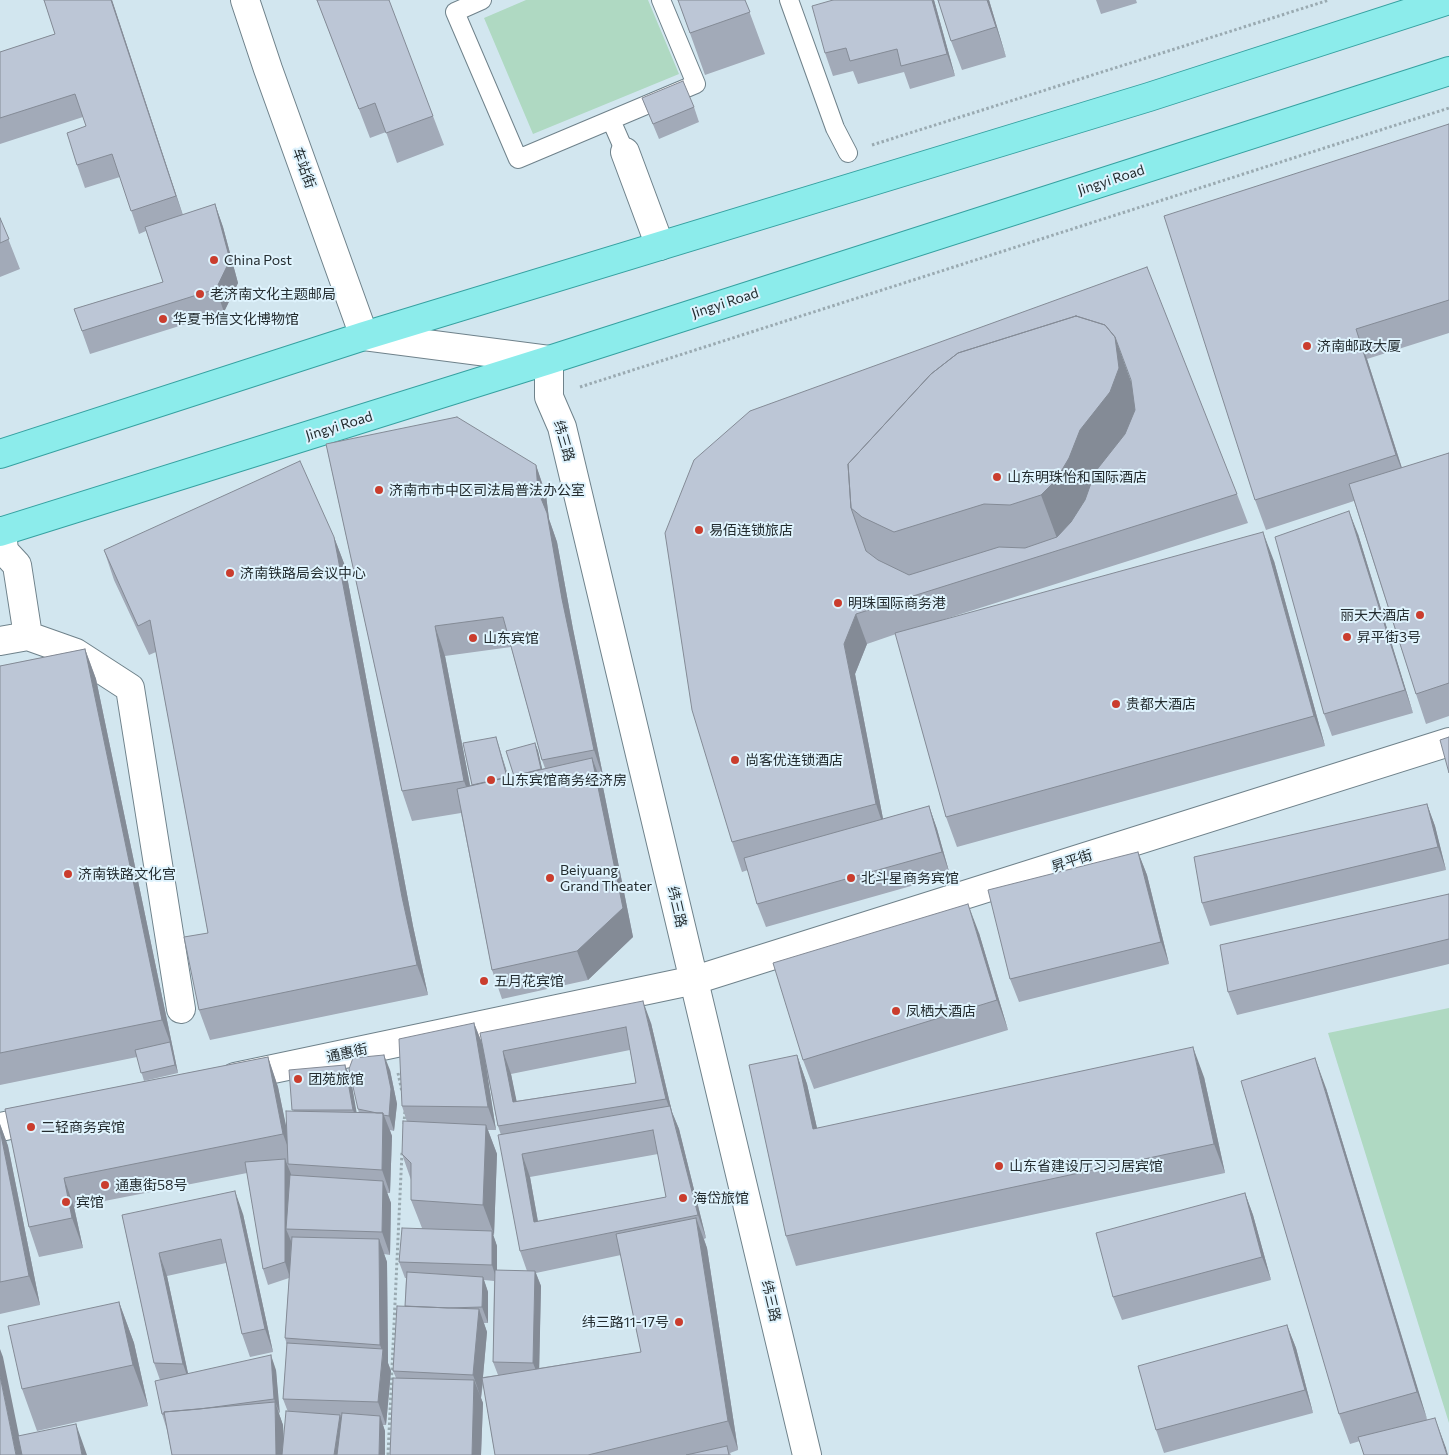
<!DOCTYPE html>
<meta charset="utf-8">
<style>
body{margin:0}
canvas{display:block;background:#d2e6ef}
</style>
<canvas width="1449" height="1455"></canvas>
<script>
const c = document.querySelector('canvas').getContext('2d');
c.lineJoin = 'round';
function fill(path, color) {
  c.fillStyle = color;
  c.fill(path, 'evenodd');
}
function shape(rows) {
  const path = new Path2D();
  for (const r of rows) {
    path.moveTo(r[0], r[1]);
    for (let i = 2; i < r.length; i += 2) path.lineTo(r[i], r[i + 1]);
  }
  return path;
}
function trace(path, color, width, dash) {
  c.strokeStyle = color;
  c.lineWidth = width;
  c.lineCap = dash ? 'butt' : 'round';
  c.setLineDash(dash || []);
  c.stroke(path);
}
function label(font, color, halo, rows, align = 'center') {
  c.font = font + ' Commissioner,"Noto Sans SC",sans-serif';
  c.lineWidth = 4;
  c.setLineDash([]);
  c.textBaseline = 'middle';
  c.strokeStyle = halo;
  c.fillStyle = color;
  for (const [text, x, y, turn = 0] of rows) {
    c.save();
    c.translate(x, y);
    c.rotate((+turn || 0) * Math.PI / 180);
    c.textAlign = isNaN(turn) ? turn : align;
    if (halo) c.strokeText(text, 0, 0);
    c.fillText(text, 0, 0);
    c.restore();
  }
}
fill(shape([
 [526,0,648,0,679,74,533,134,484,18],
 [1449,1008,1449,1423,1328,1033]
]), '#afd9c2');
const lane = shape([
 [482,0,455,12,518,159,696,84,661,0],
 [789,0,835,128,848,153],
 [611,120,625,152]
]);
const street = shape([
 [625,152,660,246],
 [2,531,4,551,17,565,28,636,76,653,130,688,181,1009],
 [0,641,28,636],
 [235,1077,695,980,1449,742],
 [0,1127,44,1118]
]);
const secondary = shape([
 [245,0,268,69,364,336,549,360,549,397,562,427,807,1455]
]);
const primary = shape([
 [0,454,364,336,1149,97,1449,0],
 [0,532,549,360,1449,71]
]);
trace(lane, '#6f828b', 20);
trace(street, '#6f828b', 30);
trace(secondary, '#6f828b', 30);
trace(primary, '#36a1a1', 30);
trace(shape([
 [872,145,1329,0],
 [580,387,1449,108],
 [398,1073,402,1092],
 [404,1124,405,1110],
 [388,1455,402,1152]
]), '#9aaab1', 3, [2.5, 2.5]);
trace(lane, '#fff', 18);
trace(street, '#fff', 28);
trace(secondary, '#fff', 28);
trace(primary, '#8ceceb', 28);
fill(shape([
 [44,0,112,0,183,215,215,204,223,227,238,283,224,312,90,354,74,309,163,282,146,231,139,234,120,177,85,188,77,165,86,126,83,117,0,144,0,52,55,34],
 [317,0,433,116,444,145,397,163,386,132,370,138],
 [678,0,745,0,765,54,705,75],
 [934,0,955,76,910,89,904,72,858,84,853,71,833,76,825,53],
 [938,0,989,0,1006,57,962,70,951,41],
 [1096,0,1136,0,1137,3,1101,14],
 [642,98,694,107,699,122,659,139],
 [1449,124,1449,333,1367,359,1402,468,1449,453,1449,716,1426,724,1416,694,1354,501,1266,530,1255,500],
 [0,218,20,269,0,277],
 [326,444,536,465,546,495,549,519,557,542,573,629,604,780,601,780,603,787,633,937,588,980,502,999,492,970,461,813,412,821,402,791],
 [511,647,542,760,545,768,542,769,538,751,535,743,514,776,508,777,496,737,472,785,470,785,445,656],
 [694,460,1237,494,1248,523,942,620,1274,561,1325,746,957,847,946,817,896,634,867,644,855,674,883,819,929,806,937,829,950,875,766,927,757,904,748,870,742,872,732,842],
 [1358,534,1413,713,1332,736,1324,714],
 [334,537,345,566,413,926,428,995,210,1040,199,1010,208,933,156,652,149,655,114,580,104,550],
 [85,649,96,679,178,1073,144,1081,137,1057,0,1085,0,666],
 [1427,804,1435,826,1446,870,1210,926,1202,903],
 [1138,852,1147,875,1169,964,1019,1002,1010,979],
 [1449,894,1449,964,1237,1015,1228,992],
 [979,933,1008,1030,814,1089,803,1060],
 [474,1023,482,1043,651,1023,672,1112,679,1129,706,1238,704,1239,707,1248,738,1450,730,1453,731,1455,495,1455,483,1384,481,1398,483,1403,481,1455,390,1455,396,1378,393,1371,405,1306,406,1278,405,1278,399,1262,422,1228,411,1200,411,1180,402,1154,407,1122,402,1106],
 [630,1050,636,1083,516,1101,511,1074],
 [485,1062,498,1126,501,1135,520,1251,527,1271,497,1270,497,1246,493,1235,494,1235,497,1154,488,1130,496,1130],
 [658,1154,666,1197,538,1221,530,1177],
 [621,1255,641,1352,539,1368,541,1286,536,1273],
 [484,1280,494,1281,493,1362,498,1375,483,1377,487,1332,484,1323,488,1323,488,1292],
 [797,1055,807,1084,817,1128,1204,1077,1225,1173,796,1266,786,1236],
 [268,1057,278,1087,286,1127,293,1111,345,1065,351,1080,356,1113,359,1113,358,1109,390,1070,397,1104,394,1131,390,1130,392,1136,390,1193,387,1193,391,1203,390,1255,384,1254,387,1262,388,1363,391,1371,386,1425,383,1425,385,1431,385,1455,172,1455,167,1430,162,1414,160,1380,154,1363,122,1215,243,1214,273,1352,250,1357,242,1334,226,1263,167,1276,188,1374,276,1370,279,1414,283,1425,284,1440,288,1412,283,1399,287,1345,285,1338,289,1278,268,1285,263,1269,247,1173,74,1207,83,1248,39,1257,29,1227,5,1109],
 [1326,1088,1427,1420,1446,1448,1360,1441,1350,1444,1339,1414],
 [0,1124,8,1146,40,1305,0,1314],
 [1245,1193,1253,1215,1271,1280,1122,1320,1113,1297],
 [119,1302,134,1343,148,1406,37,1431,22,1389],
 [1287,1325,1296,1348,1313,1413,1164,1453,1156,1430]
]), '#a2aab8');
fill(shape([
 [111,0,112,0,184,219,176,196],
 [932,0,934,0,955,76,947,54],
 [987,0,989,0,1006,57],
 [215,204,223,227,238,283,224,312,216,289],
 [1356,329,1367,359,1407,484,1396,455],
 [1115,337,1141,409,1061,549,1041,495],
 [536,465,546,495,549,519,557,542,573,629,604,780,594,750,538,491],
 [1349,511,1358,534,1413,713,1405,690],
 [1263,532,1274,561,1325,746,1314,716],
 [334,537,345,566,413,926,428,995,417,965,402,897],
 [856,614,867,644,855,674,886,834,876,804,844,644],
 [435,626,445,656,475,811,464,781],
 [85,649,96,679,178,1073,175,1065,170,1042,162,1020],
 [496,737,516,801,510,785],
 [535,743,538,751,546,785,543,777],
 [592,758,603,787,633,937,588,980,577,951],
 [1427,804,1435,826,1446,870,1438,847],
 [929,806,937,829,950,875,942,852],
 [1138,852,1147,875,1169,964,1161,942],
 [968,904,979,933,1008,1030,997,1000],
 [643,1001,651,1023,672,1112,679,1129,706,1238,698,1215,673,1117,666,1099],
 [474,1023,483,1046,496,1130,488,1107],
 [1193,1047,1204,1077,1225,1173,1214,1144],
 [503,1051,511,1074,521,1122,513,1102],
 [384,1055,390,1070,397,1104,394,1131,389,1116],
 [797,1055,807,1084,824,1159,813,1129],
 [268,1057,278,1087,294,1164,283,1134],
 [1315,1058,1326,1088,1428,1422,1417,1392],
 [345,1065,351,1080,359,1126,353,1110],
 [383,1113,392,1136,390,1193,382,1170],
 [0,1124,8,1146,40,1305,29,1276,0,1130],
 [486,1125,497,1154,494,1235,483,1205],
 [522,1154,530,1177,542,1245,534,1222],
 [285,1159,291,1174,291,1229,286,1229,291,1241,290,1278,285,1262],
 [64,1178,74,1207,83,1248,72,1218],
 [383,1181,391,1203,390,1255,382,1232],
 [235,1191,243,1214,273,1352,265,1329],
 [1245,1193,1253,1215,1271,1280,1262,1257],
 [696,1218,707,1248,738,1450,728,1421],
 [492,1231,497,1246,497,1281,492,1265],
 [379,1239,387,1262,388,1363,391,1371,386,1425,378,1402,383,1353,380,1345],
 [159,1253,167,1276,191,1387,183,1364],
 [535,1271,541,1286,539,1378,533,1363],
 [483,1277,488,1292,488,1323,482,1307],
 [119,1302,134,1343,148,1406,133,1365],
 [479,1309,487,1332,481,1398,473,1375],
 [1287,1325,1296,1348,1313,1413,1305,1390],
 [0,1349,3,1357,23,1455,16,1455,0,1376],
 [271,1355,276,1370,280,1414,274,1399],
 [474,1380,483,1403,481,1455,472,1455],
 [275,1402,283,1425,284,1455,276,1455],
 [340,1415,345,1431,342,1455,334,1455],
 [380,1416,385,1431,385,1455,379,1455],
 [1435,1418,1446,1448,1448,1455,1447,1455],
 [76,1424,87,1455,82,1455]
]), '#848b96');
const building = shape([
 [44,0,111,0,176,196,131,211,112,154,77,165,67,133,86,126,75,94,0,118,0,52,55,34,44,0],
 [317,0,389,0,433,116,386,133,375,103,359,109,317,0],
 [678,0,745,0,750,12,690,33,678,0],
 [833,0,932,0,947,54,901,66,897,49,850,61,846,48,825,53,812,6,833,0],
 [938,0,987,0,996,27,951,41,938,0],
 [683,81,694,107,653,124,642,98,683,81],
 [1449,124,1449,300,1356,329,1396,455,1255,500,1164,216,1449,124],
 [215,204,230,260,216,289,82,331,74,309,163,282,145,227,215,204],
 [0,218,9,239,0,243,0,218],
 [1147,267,1237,494,856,614,844,644,876,804,732,842,692,710,665,533,694,460,750,411,1147,267],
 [1076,316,1105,325,1115,337,1131,380,1135,410,1125,434,1095,472,1085,500,1071,522,1057,537,1025,548,999,547,909,575,878,560,866,551,851,508,848,464,931,374,958,353,1076,316],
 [1076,316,1105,325,1115,337,1119,368,1110,392,1080,430,1069,458,1056,480,1041,495,1010,505,984,504,894,532,862,517,851,508,848,464,931,374,958,353,1076,316],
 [457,417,536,465,538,491,547,513,562,599,594,750,542,760,503,617,435,626,464,781,402,791,326,444,457,417],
 [1449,453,1449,683,1416,694,1349,484,1449,453],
 [300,461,334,537,402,897,417,965,199,1010,184,937,208,933,150,620,138,626,104,550,300,461],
 [1349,511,1405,690,1324,714,1275,537,1349,511],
 [1263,532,1314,716,946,817,895,633,1263,532],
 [85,649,162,1020,0,1053,0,666,85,649],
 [496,737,507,777,472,785,463,743,496,737],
 [1449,737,1449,773,1440,740,1449,737],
 [535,743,541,769,514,776,506,751,535,743],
 [592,758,623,908,577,951,492,970,457,789,592,758],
 [1427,804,1438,847,1202,903,1194,857,1427,804],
 [929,806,942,852,757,904,744,858,929,806],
 [1138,852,1161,942,1010,979,988,890,1138,852],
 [1449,894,1449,939,1228,992,1220,945,1449,894],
 [968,904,997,1000,803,1060,773,963,968,904],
 [643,1001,666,1099,498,1126,480,1033,643,1001],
 [626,1027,636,1083,513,1102,503,1051,626,1027],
 [474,1023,488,1107,402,1106,399,1039,474,1023],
 [170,1042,175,1065,141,1073,135,1050,170,1042],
 [1193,1047,1214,1144,786,1236,749,1065,797,1055,813,1129,1193,1047],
 [384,1055,391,1089,389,1116,383,1115,383,1113,377,1113,358,1109,349,1069,353,1058,384,1055],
 [268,1057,283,1134,64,1178,72,1218,29,1227,5,1109,268,1057],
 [1315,1058,1417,1392,1339,1414,1241,1081,1315,1058],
 [345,1065,353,1110,292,1110,289,1070,345,1065],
 [670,1106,698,1215,520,1251,498,1135,670,1106],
 [653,1130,666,1197,534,1222,522,1154,653,1130],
 [286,1111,383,1113,382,1170,288,1164,286,1111],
 [403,1121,486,1125,483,1205,411,1200,411,1163,402,1154,403,1121],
 [0,1130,29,1276,0,1282,0,1130],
 [285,1159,285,1262,263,1269,245,1162,285,1159],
 [290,1175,383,1181,382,1232,286,1229,290,1175],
 [235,1191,265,1329,242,1334,221,1239,159,1253,183,1364,154,1363,122,1215,235,1191],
 [1245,1193,1262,1257,1113,1297,1096,1233,1245,1193],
 [696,1218,728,1421,588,1455,495,1455,482,1378,641,1352,616,1234,696,1218],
 [402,1228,492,1231,492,1265,399,1262,402,1228],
 [292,1237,379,1239,380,1345,285,1338,292,1237],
 [495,1270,535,1271,533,1363,493,1362,495,1270],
 [407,1272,483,1277,482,1307,448,1308,405,1306,407,1272],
 [119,1302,133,1365,22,1389,8,1326,119,1302],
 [397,1306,479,1309,473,1375,393,1371,397,1306],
 [1287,1325,1305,1390,1156,1430,1138,1366,1287,1325],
 [287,1343,383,1349,378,1402,283,1399,287,1343],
 [271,1355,274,1399,200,1409,164,1412,164,1414,162,1414,155,1381,271,1355],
 [0,1376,16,1455,0,1455,0,1376],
 [393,1378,474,1380,472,1455,390,1455,393,1378],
 [275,1402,276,1455,172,1455,164,1412,275,1402],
 [286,1411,340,1415,334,1455,282,1455,286,1411],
 [342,1413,380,1416,379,1455,337,1455,342,1413],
 [1435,1418,1447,1455,1364,1455,1358,1437,1435,1418],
 [76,1424,82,1455,22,1455,18,1436,76,1424],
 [727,1446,729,1455,686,1455,727,1446]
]);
fill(building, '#bcc6d6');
trace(building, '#848b96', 1);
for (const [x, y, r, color] of [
 [214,260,5,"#ca3d2e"],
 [200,294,5,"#ca3d2e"],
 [163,319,5,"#ca3d2e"],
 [1307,346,5,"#ca3d2e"],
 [997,477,5,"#ca3d2e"],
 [379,490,5,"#ca3d2e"],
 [699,530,5,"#ca3d2e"],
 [230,573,5,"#ca3d2e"],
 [838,603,5,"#ca3d2e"],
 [1420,615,5,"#ca3d2e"],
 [1347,637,5,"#ca3d2e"],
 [473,638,5,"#ca3d2e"],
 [1116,704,5,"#ca3d2e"],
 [735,760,5,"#ca3d2e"],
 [491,780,5,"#ca3d2e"],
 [68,874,5,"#ca3d2e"],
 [550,878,5,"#ca3d2e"],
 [851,878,5,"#ca3d2e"],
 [484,981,5,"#ca3d2e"],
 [896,1011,5,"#ca3d2e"],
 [298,1079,5,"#ca3d2e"],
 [31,1127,5,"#ca3d2e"],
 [999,1166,5,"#ca3d2e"],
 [105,1185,5,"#ca3d2e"],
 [683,1198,5,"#ca3d2e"],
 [66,1202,5,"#ca3d2e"],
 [679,1322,5,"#ca3d2e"]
]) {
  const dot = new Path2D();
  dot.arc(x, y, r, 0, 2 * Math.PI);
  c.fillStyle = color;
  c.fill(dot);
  trace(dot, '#dff3fd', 2);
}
label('14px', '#242c2f', '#dff3fd', [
 ["车站街",304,168,70],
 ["Jingyi Road",1111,180,-18],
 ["Jingyi Road",725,303,-18],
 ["Jingyi Road",339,426,-17],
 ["纬三路",564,441,74],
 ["昇平街",1072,861,-18],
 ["纬三路",677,907,77],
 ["通惠街",347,1053,-12],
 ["纬三路",771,1301,77]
]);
label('14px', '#242c2f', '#dff3fd', [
 ["China Post",224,260],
 ["老济南文化主题邮局",210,294],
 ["华夏书信文化博物馆",173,319],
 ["济南邮政大厦",1317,346],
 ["山东明珠怡和国际酒店",1007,477],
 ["济南市市中区司法局普法办公室",389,490],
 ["易佰连锁旅店",709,530],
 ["济南铁路局会议中心",240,573],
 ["明珠国际商务港",848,603],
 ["丽天大酒店",1410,615,"right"],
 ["昇平街3号",1357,637],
 ["山东宾馆",483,638],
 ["贵都大酒店",1126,704],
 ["尚客优连锁酒店",745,760],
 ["山东宾馆商务经济房",501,780],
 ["Beiyuang",560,870],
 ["Grand Theater",560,886],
 ["济南铁路文化宫",78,874],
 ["北斗星商务宾馆",861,878],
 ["五月花宾馆",494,981],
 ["凤栖大酒店",906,1011],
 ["团苑旅馆",308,1079],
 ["二轻商务宾馆",41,1127],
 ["山东省建设厅习习居宾馆",1009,1166],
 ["通惠街58号",115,1185],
 ["海岱旅馆",693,1198],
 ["宾馆",76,1202],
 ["纬三路11-17号",669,1322,"right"]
], 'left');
</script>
